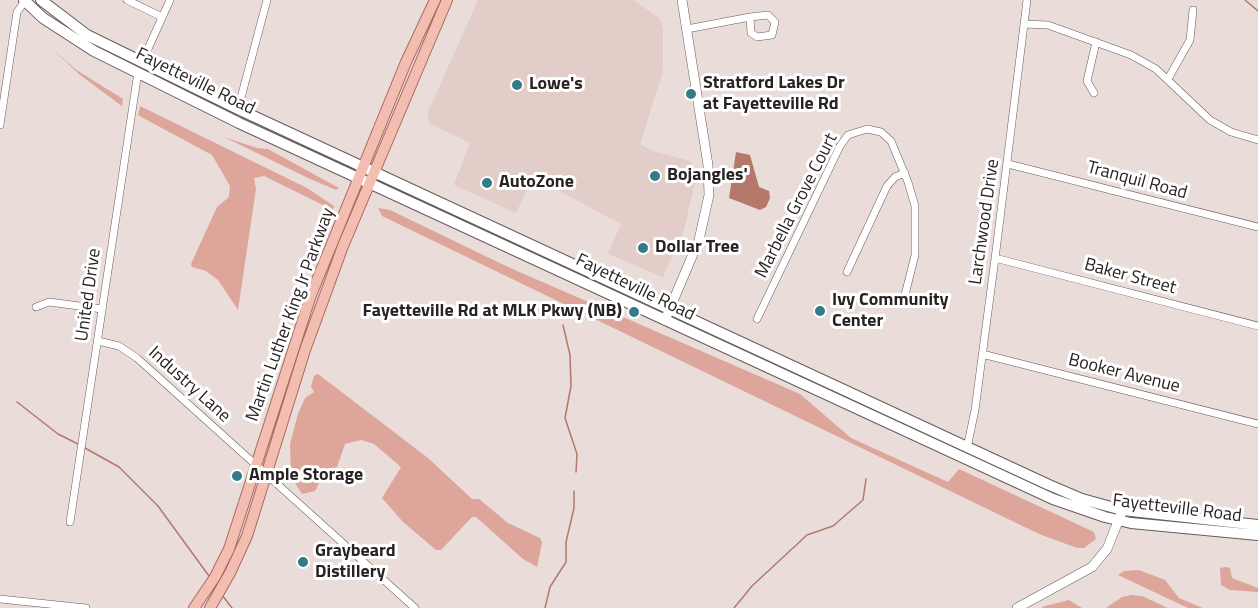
<!DOCTYPE html>
<style>
body{margin:0}
canvas{display:block;background:#e9dcd9}
</style>
<canvas width="1258" height="608"></canvas>
<script>
const c = document.querySelector('canvas').getContext('2d');
c.lineJoin = 'round';
function fill(path, color) {
  c.fillStyle = color;
  c.fill(path, 'evenodd');
}
function shape(rows) {
  const path = new Path2D();
  for (const r of rows) {
    path.moveTo(r[0], r[1]);
    for (let i = 2; i < r.length; i += 2) path.lineTo(r[i], r[i + 1]);
  }
  return path;
}
function trace(path, color, width, dash) {
  c.strokeStyle = color;
  c.lineWidth = width;
  c.lineCap = dash ? 'butt' : 'round';
  c.setLineDash(dash || []);
  c.stroke(path);
}
function label(font, color, halo, rows, align = 'center') {
  c.font = font + ' "Titillium Web",sans-serif';
  c.lineWidth = 6;
  c.setLineDash([]);
  c.textBaseline = 'middle';
  c.strokeStyle = halo;
  c.fillStyle = color;
  for (const [text, x, y, turn = 0] of rows) {
    c.save();
    c.translate(x, y);
    c.rotate((+turn || 0) * Math.PI / 180);
    c.textAlign = isNaN(turn) ? turn : align;
    if (halo) c.strokeText(text, 0, 0);
    c.fillText(text, 0, 0);
    c.restore();
  }
}
fill(shape([
 [478,0,634,0,660,19,663,29,663,71,640,144,652,151,690,161,697,173,684,230,663,277,608,254,621,224,533,177,516,213,454,185,470,143,429,123,428,112]
]), '#e2cdc8');
fill(shape([
 [49,46,75,69,123,99,122,106,80,75],
 [140,106,307,188,334,206,333,210,264,176,254,178,256,189,238,310,218,280,206,271,192,267,191,264,217,207,229,197,230,186,212,155,145,119,138,115],
 [224,137,257,148,268,149,339,188,336,190,308,178],
 [378,208,390,210,508,267,800,394,851,438,948,482,959,469,1094,532,1096,539,1084,548,1077,548,1039,534,382,216],
 [318,374,428,458,472,499,479,499,508,523,540,538,542,543,537,567,523,559,476,517,472,517,441,550,436,550,403,522,382,498,401,467,374,444,361,440,345,444,337,467,324,474,315,491,302,494,291,477,290,444,298,414,305,398,314,392,311,387,314,376],
 [1226,567,1230,568,1232,578,1258,588,1258,592,1230,590,1221,585,1220,568],
 [1139,570,1165,580,1179,598,1203,608,1188,608,1118,575,1124,571],
 [1132,595,1142,596,1168,608,1106,608,1122,597],
 [1069,600,1082,608,1041,608,1045,606]
]), '#dea69a');
fill(shape([
 [736,152,750,155,759,187,769,191,770,198,766,207,760,210,729,198]
]), '#b5796b');
trace(shape([
 [1245,0,1258,11],
 [563,325,570,355,571,386,565,418,577,454,576,472],
 [17,402,58,434,78,444],
 [85,448,119,467,158,506,209,576],
 [222,595,232,608],
 [545,608,550,587,566,562,566,542,574,508,574,491],
 [734,608,752,586,807,535,833,526,863,500,866,479]
]), '#b5796b', 1.5);
const minor = shape([
 [127,0,162,17],
 [1024,24,1048,25,1131,55,1156,69,1210,120,1231,132,1258,140],
 [687,29,750,17,768,15,775,22,772,35,757,37,751,33,750,17],
 [142,62,170,0],
 [1168,79,1190,40,1193,10],
 [1094,93,1087,81,1096,42],
 [238,109,267,0],
 [0,125,17,12,25,1],
 [1008,164,1258,227],
 [995,258,1258,326],
 [847,272,887,186,895,177,905,173],
 [36,307,49,302,102,309],
 [757,319,840,146,848,135,867,129,881,132,891,141,908,182,915,206,915,255,904,299],
 [98,341,119,346,137,358,415,608],
 [982,354,1258,424],
 [967,448,975,410,996,251,1027,0],
 [70,522,138,72],
 [0,599,86,608]
]);
const tertiary = shape([
 [665,320,699,240,709,195,708,165,682,0],
 [1017,608,1092,567,1107,549,1121,514]
]);
const secondary = shape([
 [24,0,43,18,94,51,239,123,1053,499,1105,517,1131,523,1258,535],
 [41,0,87,35,238,109,1049,485,1082,499,1122,510,1258,525]
]);
const primary = shape([
 [194,608,215,577,229,549,311,295,406,62,435,0],
 [210,608,230,573,247,536,305,350,343,246,447,0]
]);
trace(minor, '#675c5a', 8);
trace(tertiary, '#675c5a', 10);
trace(secondary, '#675c5a', 12);
trace(primary, '#a76a5d', 12);
trace(minor, '#fff', 7);
trace(tertiary, '#fff', 9);
trace(secondary, '#fff', 10);
trace(primary, '#f4bdb1', 10);
for (const [x, y, r, color] of [
 [517,85,6,"#357a88"],
 [691,94,6,"#357a88"],
 [655,176,6,"#357a88"],
 [487,183,6,"#357a88"],
 [643,248,6,"#357a88"],
 [820,311,6,"#357a88"],
 [634,312,6,"#357a88"],
 [237,476,6,"#357a88"],
 [303,562,6,"#357a88"]
]) {
  const dot = new Path2D();
  dot.arc(x, y, r, 0, 2 * Math.PI);
  c.fillStyle = color;
  c.fill(dot);
  trace(dot, '#fff', 2);
}
label('18px', '#282322', '#fff', [
 ["Fayetteville Road",195,82,26],
 ["Tranquil Road",1137,181,15],
 ["Marbella Grove Court",797,206,-63],
 ["Larchwood Drive",985,222,-82],
 ["Baker Street",1130,277,15],
 ["Fayetteville Road",635,288,26],
 ["United Drive",89,295,-82],
 ["Martin Luther King Jr Parkway",291,315,-70],
 ["Booker Avenue",1124,374,14],
 ["Industry Lane",189,385,42],
 ["Fayetteville Road",1177,509,7]
]);
label('bold 18px', '#282322', '#fff', [
 ["Stratford Lakes Dr",703,84],
 ["at Fayetteville Rd",703,105],
 ["Lowe's",529,85],
 ["Bojangles'",667,176],
 ["AutoZone",499,183],
 ["Dollar Tree",655,248],
 ["Ivy Community",832,301],
 ["Center",832,322],
 ["Fayetteville Rd at MLK Pkwy (NB)",622,312,"right"],
 ["Ample Storage",249,476],
 ["Graybeard",315,552],
 ["Distillery",315,573]
], 'left');
</script>
